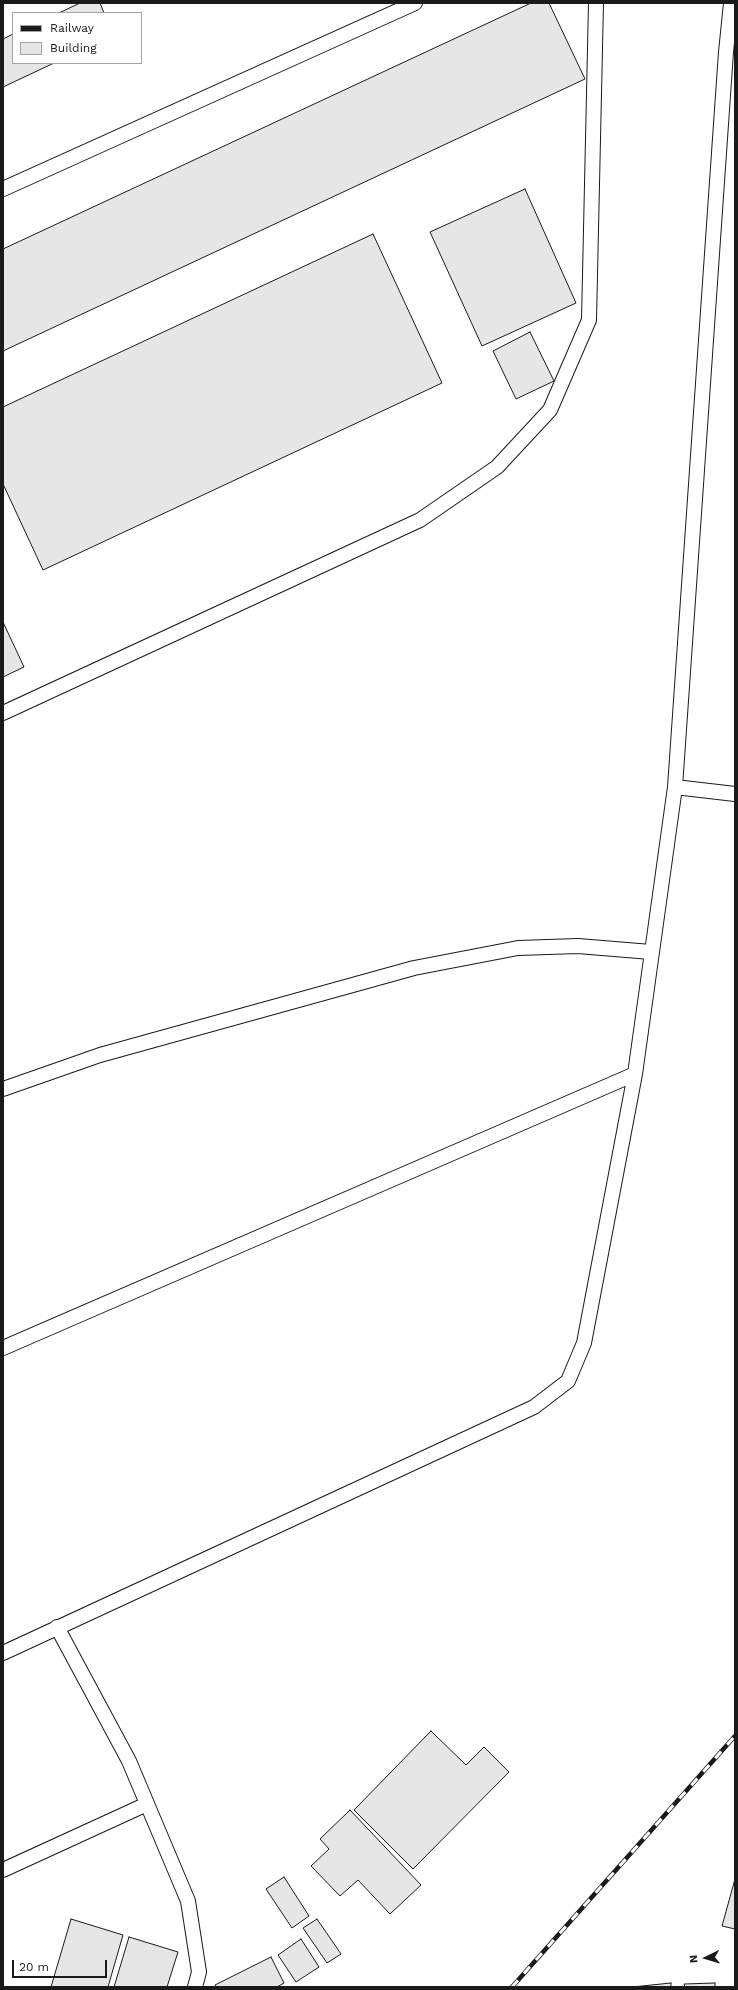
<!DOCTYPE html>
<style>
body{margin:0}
#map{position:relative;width:738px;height:1990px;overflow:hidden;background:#fff;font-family:"Work Sans",sans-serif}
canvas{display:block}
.frame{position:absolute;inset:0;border:4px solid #1a1a1a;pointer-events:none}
.legend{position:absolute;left:12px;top:12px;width:130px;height:52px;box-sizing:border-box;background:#fff;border:1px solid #a3a3a3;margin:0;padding:5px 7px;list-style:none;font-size:12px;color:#1a1a1a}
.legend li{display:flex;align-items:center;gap:8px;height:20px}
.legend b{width:20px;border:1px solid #a3a3a3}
.north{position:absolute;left:686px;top:1938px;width:40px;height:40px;-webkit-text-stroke:3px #fff;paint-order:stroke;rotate:265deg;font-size:11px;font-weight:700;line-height:16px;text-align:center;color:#1a1a1a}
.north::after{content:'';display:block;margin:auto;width:14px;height:18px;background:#1a1a1a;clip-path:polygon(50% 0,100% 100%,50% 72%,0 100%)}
.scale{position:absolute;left:12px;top:1960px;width:95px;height:18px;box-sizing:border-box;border:2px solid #1a1a1a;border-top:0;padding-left:5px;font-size:12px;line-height:14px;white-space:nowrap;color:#1a1a1a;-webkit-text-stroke:3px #fff;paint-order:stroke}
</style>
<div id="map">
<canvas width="738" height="1990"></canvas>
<div class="frame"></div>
<ul class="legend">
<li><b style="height:5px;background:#1a1a1a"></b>Railway</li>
<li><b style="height:11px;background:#e6e6e6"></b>Building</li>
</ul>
<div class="north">N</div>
<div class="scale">20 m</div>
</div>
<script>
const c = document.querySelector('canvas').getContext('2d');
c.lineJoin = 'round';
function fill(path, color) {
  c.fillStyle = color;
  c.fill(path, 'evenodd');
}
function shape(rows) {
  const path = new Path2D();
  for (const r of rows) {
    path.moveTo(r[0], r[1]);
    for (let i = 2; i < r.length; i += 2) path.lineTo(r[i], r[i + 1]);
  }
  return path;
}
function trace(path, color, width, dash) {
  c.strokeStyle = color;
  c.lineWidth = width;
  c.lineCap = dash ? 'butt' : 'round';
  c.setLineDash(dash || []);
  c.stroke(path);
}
const building = shape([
 [80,3,100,3,104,13,59,13,80,3],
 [531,3,549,3,585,79,3,351,3,249,531,3],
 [13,34,13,63,54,63,3,87,3,39,13,34],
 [525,189,576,303,482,346,430,232,525,189],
 [373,234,442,383,43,570,3,484,3,407,373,234],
 [530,332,554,381,516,399,493,351,530,332],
 [3,622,24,667,3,677,3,622],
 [431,1731,466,1765,484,1747,509,1772,413,1869,354,1810,431,1731],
 [350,1810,421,1885,390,1914,358,1880,340,1896,311,1866,329,1849,320,1839,350,1810],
 [284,1877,309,1916,292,1928,266,1889,284,1877],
 [735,1879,735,1929,722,1926,735,1879],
 [71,1919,123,1935,108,1987,51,1987,71,1919],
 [317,1919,341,1954,327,1963,303,1928,317,1919],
 [129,1937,178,1952,167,1987,114,1987,129,1937],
 [301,1939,319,1967,296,1982,278,1955,301,1939],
 [271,1957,284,1983,277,1987,216,1987,215,1985,271,1957],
 [671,1983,671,1987,632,1987,671,1983],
 [715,1983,715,1987,685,1987,684,1984,715,1983]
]);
fill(building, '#e6e6e6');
trace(building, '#1a1a1a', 1);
const lane = shape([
 [3,189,415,3],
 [3,713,420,520,497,467,550,410,589,320,596,3],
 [675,787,735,794],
 [3,1089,100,1055,414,968,518,948,578,946,651,952],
 [3,1348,635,1074],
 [57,1627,129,1761,188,1901,199,1972,195,1987],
 [3,1653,534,1407,568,1381,584,1343,635,1074,675,787,726,52,731,3],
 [3,1870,147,1804]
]);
trace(lane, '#1a1a1a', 16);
trace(lane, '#fff', 14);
const rail = shape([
 [512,1987,735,1736]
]);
trace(rail, '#1a1a1a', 4.5);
trace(rail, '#fff', 3, [9]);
</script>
